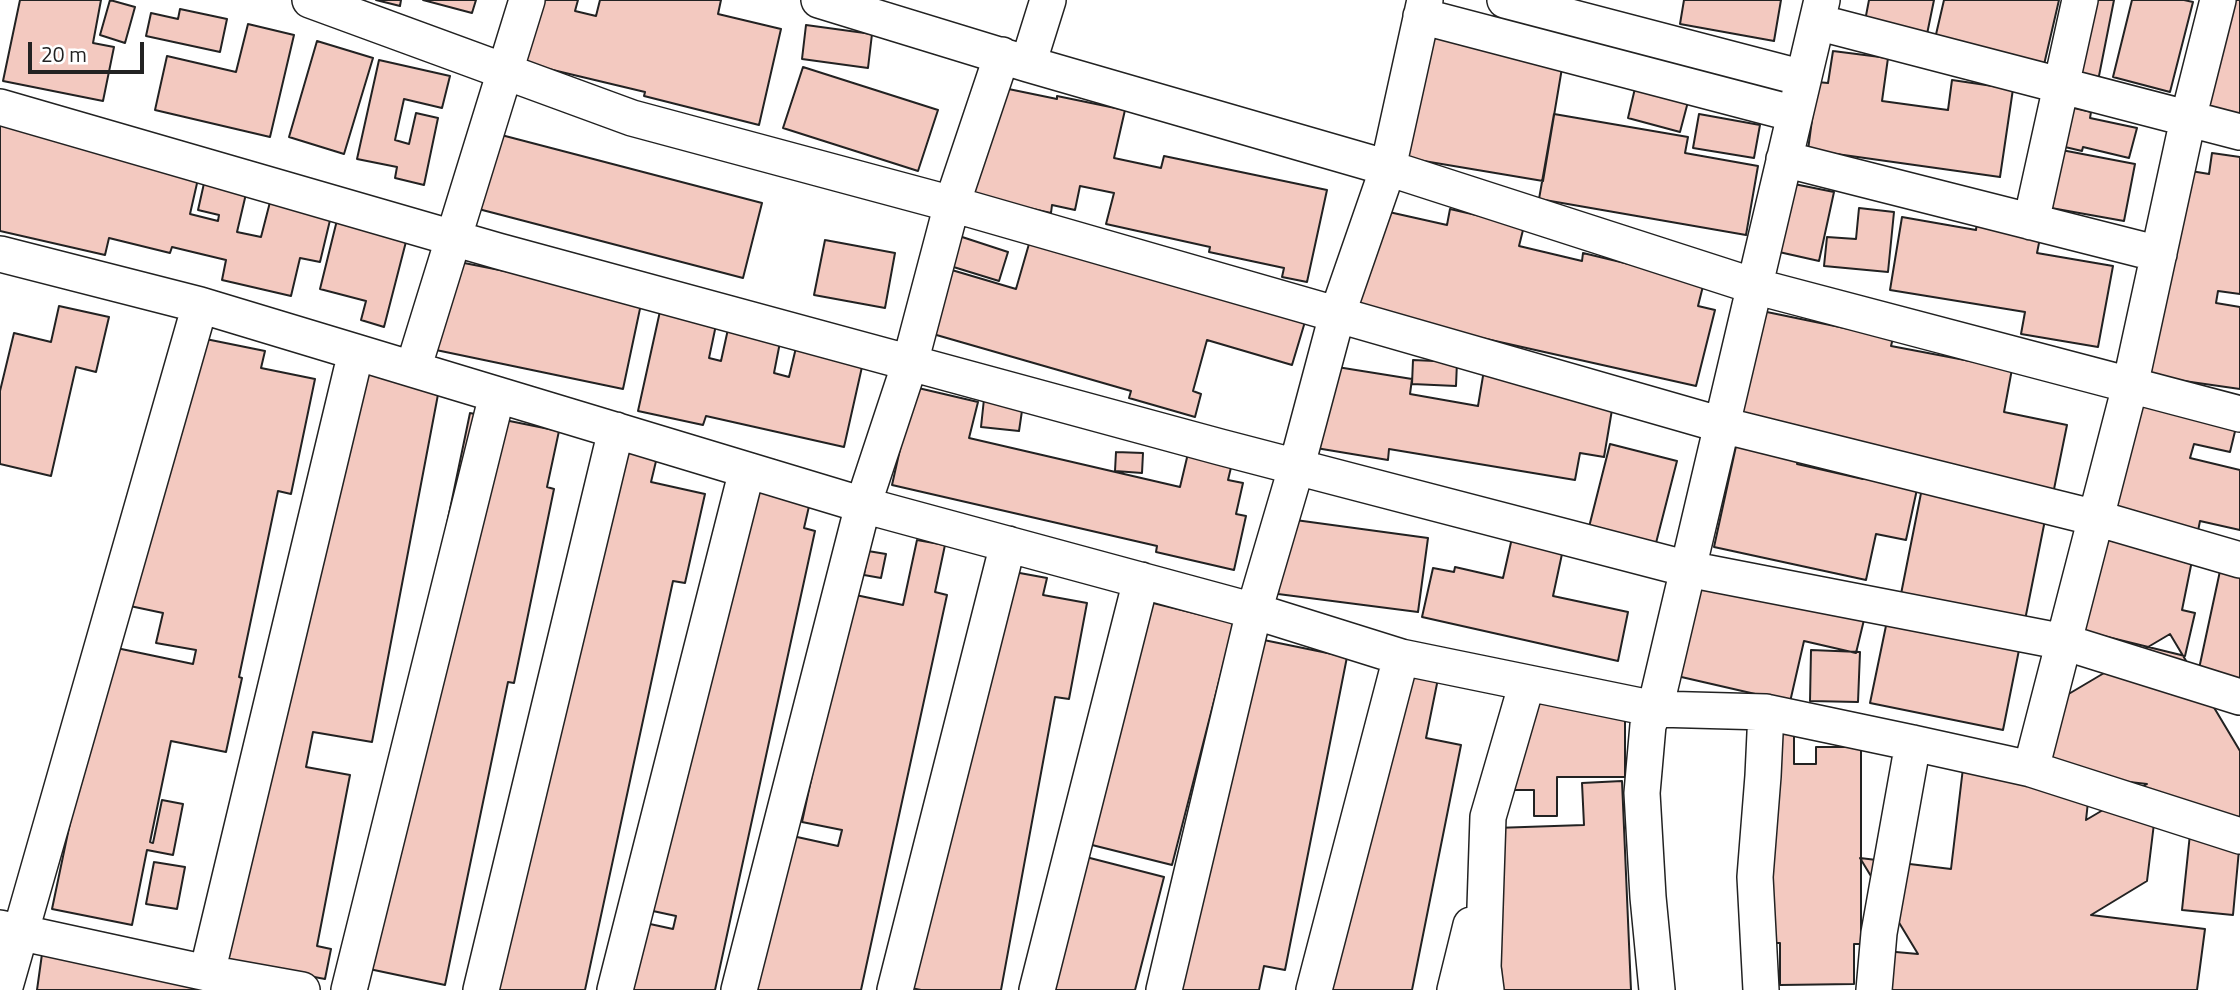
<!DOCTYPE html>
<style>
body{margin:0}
#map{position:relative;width:2240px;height:990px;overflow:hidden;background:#fff;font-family:"Titillium Web",sans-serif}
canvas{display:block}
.scale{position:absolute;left:28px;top:42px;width:116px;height:32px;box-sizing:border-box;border:4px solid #222;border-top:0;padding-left:9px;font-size:21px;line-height:24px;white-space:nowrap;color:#222;-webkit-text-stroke:5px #fff;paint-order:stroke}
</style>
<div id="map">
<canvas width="2240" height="990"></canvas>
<div class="scale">20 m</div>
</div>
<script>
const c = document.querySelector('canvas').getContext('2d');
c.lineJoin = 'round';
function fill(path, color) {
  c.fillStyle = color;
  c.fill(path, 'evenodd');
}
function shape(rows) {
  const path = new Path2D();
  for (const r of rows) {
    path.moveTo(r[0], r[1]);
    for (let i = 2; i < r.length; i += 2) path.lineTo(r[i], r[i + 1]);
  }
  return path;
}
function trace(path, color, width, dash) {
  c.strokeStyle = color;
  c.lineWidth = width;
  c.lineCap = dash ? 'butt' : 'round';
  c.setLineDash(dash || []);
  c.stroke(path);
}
const building = shape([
 [20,0,101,0,93,43,114,47,103,101,3,81,20,0],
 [110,0,135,7,125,43,100,35,110,0],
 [376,0,401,0,400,6,376,0],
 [423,0,476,0,472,13,423,0],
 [525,0,578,0,575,11,596,16,600,0,721,0,718,14,781,29,759,125,644,96,645,92,511,60,525,0],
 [1684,0,1781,0,1774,41,1680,24,1684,0],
 [1869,0,1934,0,1926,39,1864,26,1869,0],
 [1944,0,2059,0,2043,69,1934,43,1944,0],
 [2078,0,2114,0,2097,86,2063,80,2078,0],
 [2132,0,2184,0,2193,2,2170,92,2113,77,2132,0],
 [2217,0,2240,0,2240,118,2193,108,2217,0],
 [180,9,227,19,220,52,146,36,151,13,178,19,180,9],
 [248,24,294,35,270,137,155,110,167,56,236,72,248,24],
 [806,25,872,34,868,68,802,59,806,25],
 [1421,34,1564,56,1543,181,1400,157,1421,34],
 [317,41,373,58,344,154,289,137,317,41],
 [1833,51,1888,58,1882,101,1948,110,1952,80,2013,89,2000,177,1808,150,1817,82,1828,83,1833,51],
 [379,60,450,76,442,108,404,99,395,140,409,144,416,113,438,118,424,185,395,178,397,167,357,159,379,60],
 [803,67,938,110,918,171,783,128,803,67],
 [1636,84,1689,98,1680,132,1628,118,1636,84],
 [994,86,1057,99,1057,96,1125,110,1114,158,1161,168,1164,156,1327,190,1307,282,1282,277,1284,268,1209,252,1210,247,1106,224,1114,193,1080,186,1075,210,1052,205,1051,213,970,195,994,86],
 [2057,104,2091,112,2090,118,2137,128,2129,158,2083,147,2082,151,2048,143,2057,104],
 [0,105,203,157,190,214,218,221,219,215,198,210,207,170,249,181,237,232,261,237,270,202,331,216,320,262,300,258,291,296,222,280,226,260,172,247,170,253,109,238,105,255,0,231,0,105],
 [1554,114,1688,137,1685,153,1758,166,1746,235,1539,199,1554,114],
 [1699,114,1760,125,1754,158,1693,148,1699,114],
 [486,131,762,203,743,278,467,206,486,131],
 [2051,148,2135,164,2124,221,2040,206,2051,148],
 [2212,153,2240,157,2240,294,2218,291,2216,303,2240,307,2240,389,2142,375,2179,169,2209,174,2212,153],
 [1794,184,1834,192,1819,261,1779,252,1794,184],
 [1859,208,1894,212,1888,272,1824,266,1827,237,1856,239,1859,208],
 [1450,209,1524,226,1519,246,1582,261,1583,253,1704,282,1698,306,1715,310,1696,386,1357,310,1380,210,1447,225,1450,209],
 [339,212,409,230,384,327,361,320,366,301,320,289,339,212],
 [1902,217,1976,230,1977,222,2041,233,2037,253,2113,266,2098,347,2021,334,2025,312,1890,290,1902,217],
 [956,235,1008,252,999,281,947,265,956,235],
 [1031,237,1307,315,1292,365,1207,340,1193,391,1201,394,1195,417,1129,398,1131,391,926,332,945,268,1016,289,1031,237],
 [825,240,895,253,885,308,814,295,825,240],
 [454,261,530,276,641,304,623,389,436,350,454,261],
 [664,293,720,306,709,358,721,361,730,320,782,332,774,373,789,377,799,335,866,349,844,447,706,416,703,425,638,411,664,293],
 [59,306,109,317,96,372,76,367,51,476,0,464,0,391,14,333,51,342,59,306],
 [1762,311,1893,338,1891,346,2012,369,2004,412,2067,425,2052,499,2045,520,2003,730,1870,703,1893,592,1901,594,1925,473,1739,424,1762,311],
 [186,335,265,351,261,368,315,379,291,494,278,491,239,677,242,678,226,752,171,741,150,842,153,843,162,800,183,804,173,855,147,850,132,925,52,909,107,646,193,664,196,650,156,643,163,613,130,606,186,335],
 [1413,360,1457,362,1456,386,1412,384,1413,360],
 [1331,366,1412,379,1410,394,1478,406,1484,370,1615,392,1604,457,1580,453,1575,480,1389,449,1388,460,1316,448,1331,366],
 [355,368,440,384,372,742,313,732,306,767,350,775,317,946,331,949,325,979,217,959,355,368],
 [914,387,978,402,969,438,1180,487,1190,445,1234,455,1228,480,1243,483,1236,514,1246,516,1234,570,1156,552,1157,546,892,485,914,387],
 [2130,394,2238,419,2230,452,2194,444,2190,458,2240,470,2240,530,2200,521,2182,610,2195,613,2185,656,2071,628,2130,394],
 [984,399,1023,404,1019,431,981,427,984,399],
 [470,413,559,431,547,487,554,489,514,683,508,682,445,985,355,966,470,413],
 [1738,437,1800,451,1797,464,1863,479,1865,468,1919,480,1906,540,1876,534,1866,580,1714,547,1738,437],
 [1610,444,1677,461,1656,543,1589,527,1610,444],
 [603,445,657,457,651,482,705,494,685,583,673,581,585,990,484,990,603,445],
 [1116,452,1143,453,1142,473,1115,471,1116,452],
 [741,487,810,502,804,528,815,531,715,990,611,990,627,919,673,929,676,916,639,908,741,487],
 [1288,519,1428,538,1418,612,1278,594,1288,519],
 [1514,529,1565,540,1553,596,1628,612,1618,661,1422,617,1433,568,1454,572,1455,567,1503,578,1514,529],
 [917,540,945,545,935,592,947,595,861,990,754,990,788,835,838,846,842,830,802,822,851,594,903,605,917,540],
 [868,551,886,554,881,578,864,575,868,551],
 [2223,557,2240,561,2240,684,2194,692,2223,557],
 [1703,564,1869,599,1856,653,1804,641,1790,702,1677,676,1703,564],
 [987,567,1047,578,1043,595,1087,603,1069,699,1055,697,1001,990,921,990,911,988,987,567],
 [1149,602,1234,623,1172,865,1088,844,1149,602],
 [2170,634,2240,751,2240,817,2156,807,2147,881,2091,915,2205,929,2197,990,1880,990,1885,951,1918,954,1860,858,1951,869,1963,768,2090,784,2086,820,2147,784,2042,772,2050,705,2170,634],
 [1254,638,1347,657,1285,970,1264,966,1259,990,1170,990,1254,638],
 [1391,644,1443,654,1426,738,1461,745,1412,990,1321,990,1391,644],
 [1811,650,1860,652,1858,702,1810,701,1811,650],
 [1625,696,1625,777,1557,777,1557,816,1534,816,1534,790,1512,790,1512,703,1580,703,1625,696],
 [1755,722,1794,722,1794,764,1816,764,1816,747,1861,747,1861,944,1854,944,1854,984,1780,985,1780,943,1756,943,1755,722],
 [1622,781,1631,990,1502,990,1495,828,1584,825,1582,783,1622,781],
 [2190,834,2240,839,2233,915,2182,910,2190,834],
 [1086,857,1164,877,1135,990,1051,990,1086,857],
 [154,862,185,867,177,909,146,904,154,862],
 [42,954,214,990,37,990,42,954]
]);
fill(building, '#f3c9c0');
trace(building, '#222', 2);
const minor = shape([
 [310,0,632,118,952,204,1722,425,2096,518,2240,560],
 [819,0,1028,64,1388,168,1754,286,2240,414],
 [1505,0,1803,78],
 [1421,16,1795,114],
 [1817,22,2240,132],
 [1028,64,1048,0],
 [0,107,498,251,1220,447,1688,569,2064,642,2240,697],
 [1784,159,2159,254],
 [2031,222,2080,0],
 [0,254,200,305,4,990],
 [200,305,863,505,1254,611,1401,657,1314,990],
 [413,369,527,0],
 [1401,657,1655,709,1766,712,1913,743,2031,769,2240,836],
 [2031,769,2130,386,2188,119,2218,0],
 [0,928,207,973,302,990],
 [207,973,356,352],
 [349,990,497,395],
 [481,990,616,430],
 [615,990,747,470],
 [739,990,863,505,910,363,952,204,1002,55],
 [895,990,1008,544],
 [1037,990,1141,580],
 [1164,990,1254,611,1297,465,1337,315,1388,168,1425,0],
 [1455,990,1471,925],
 [1486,990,1483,967,1488,817,1527,683],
 [1657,990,1648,897,1642,793,1648,725,1655,709,1822,0],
 [1761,990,1755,877,1763,776,1766,712],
 [1874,990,1879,933,1913,743]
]);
trace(minor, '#222', 38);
trace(minor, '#fff', 35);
</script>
